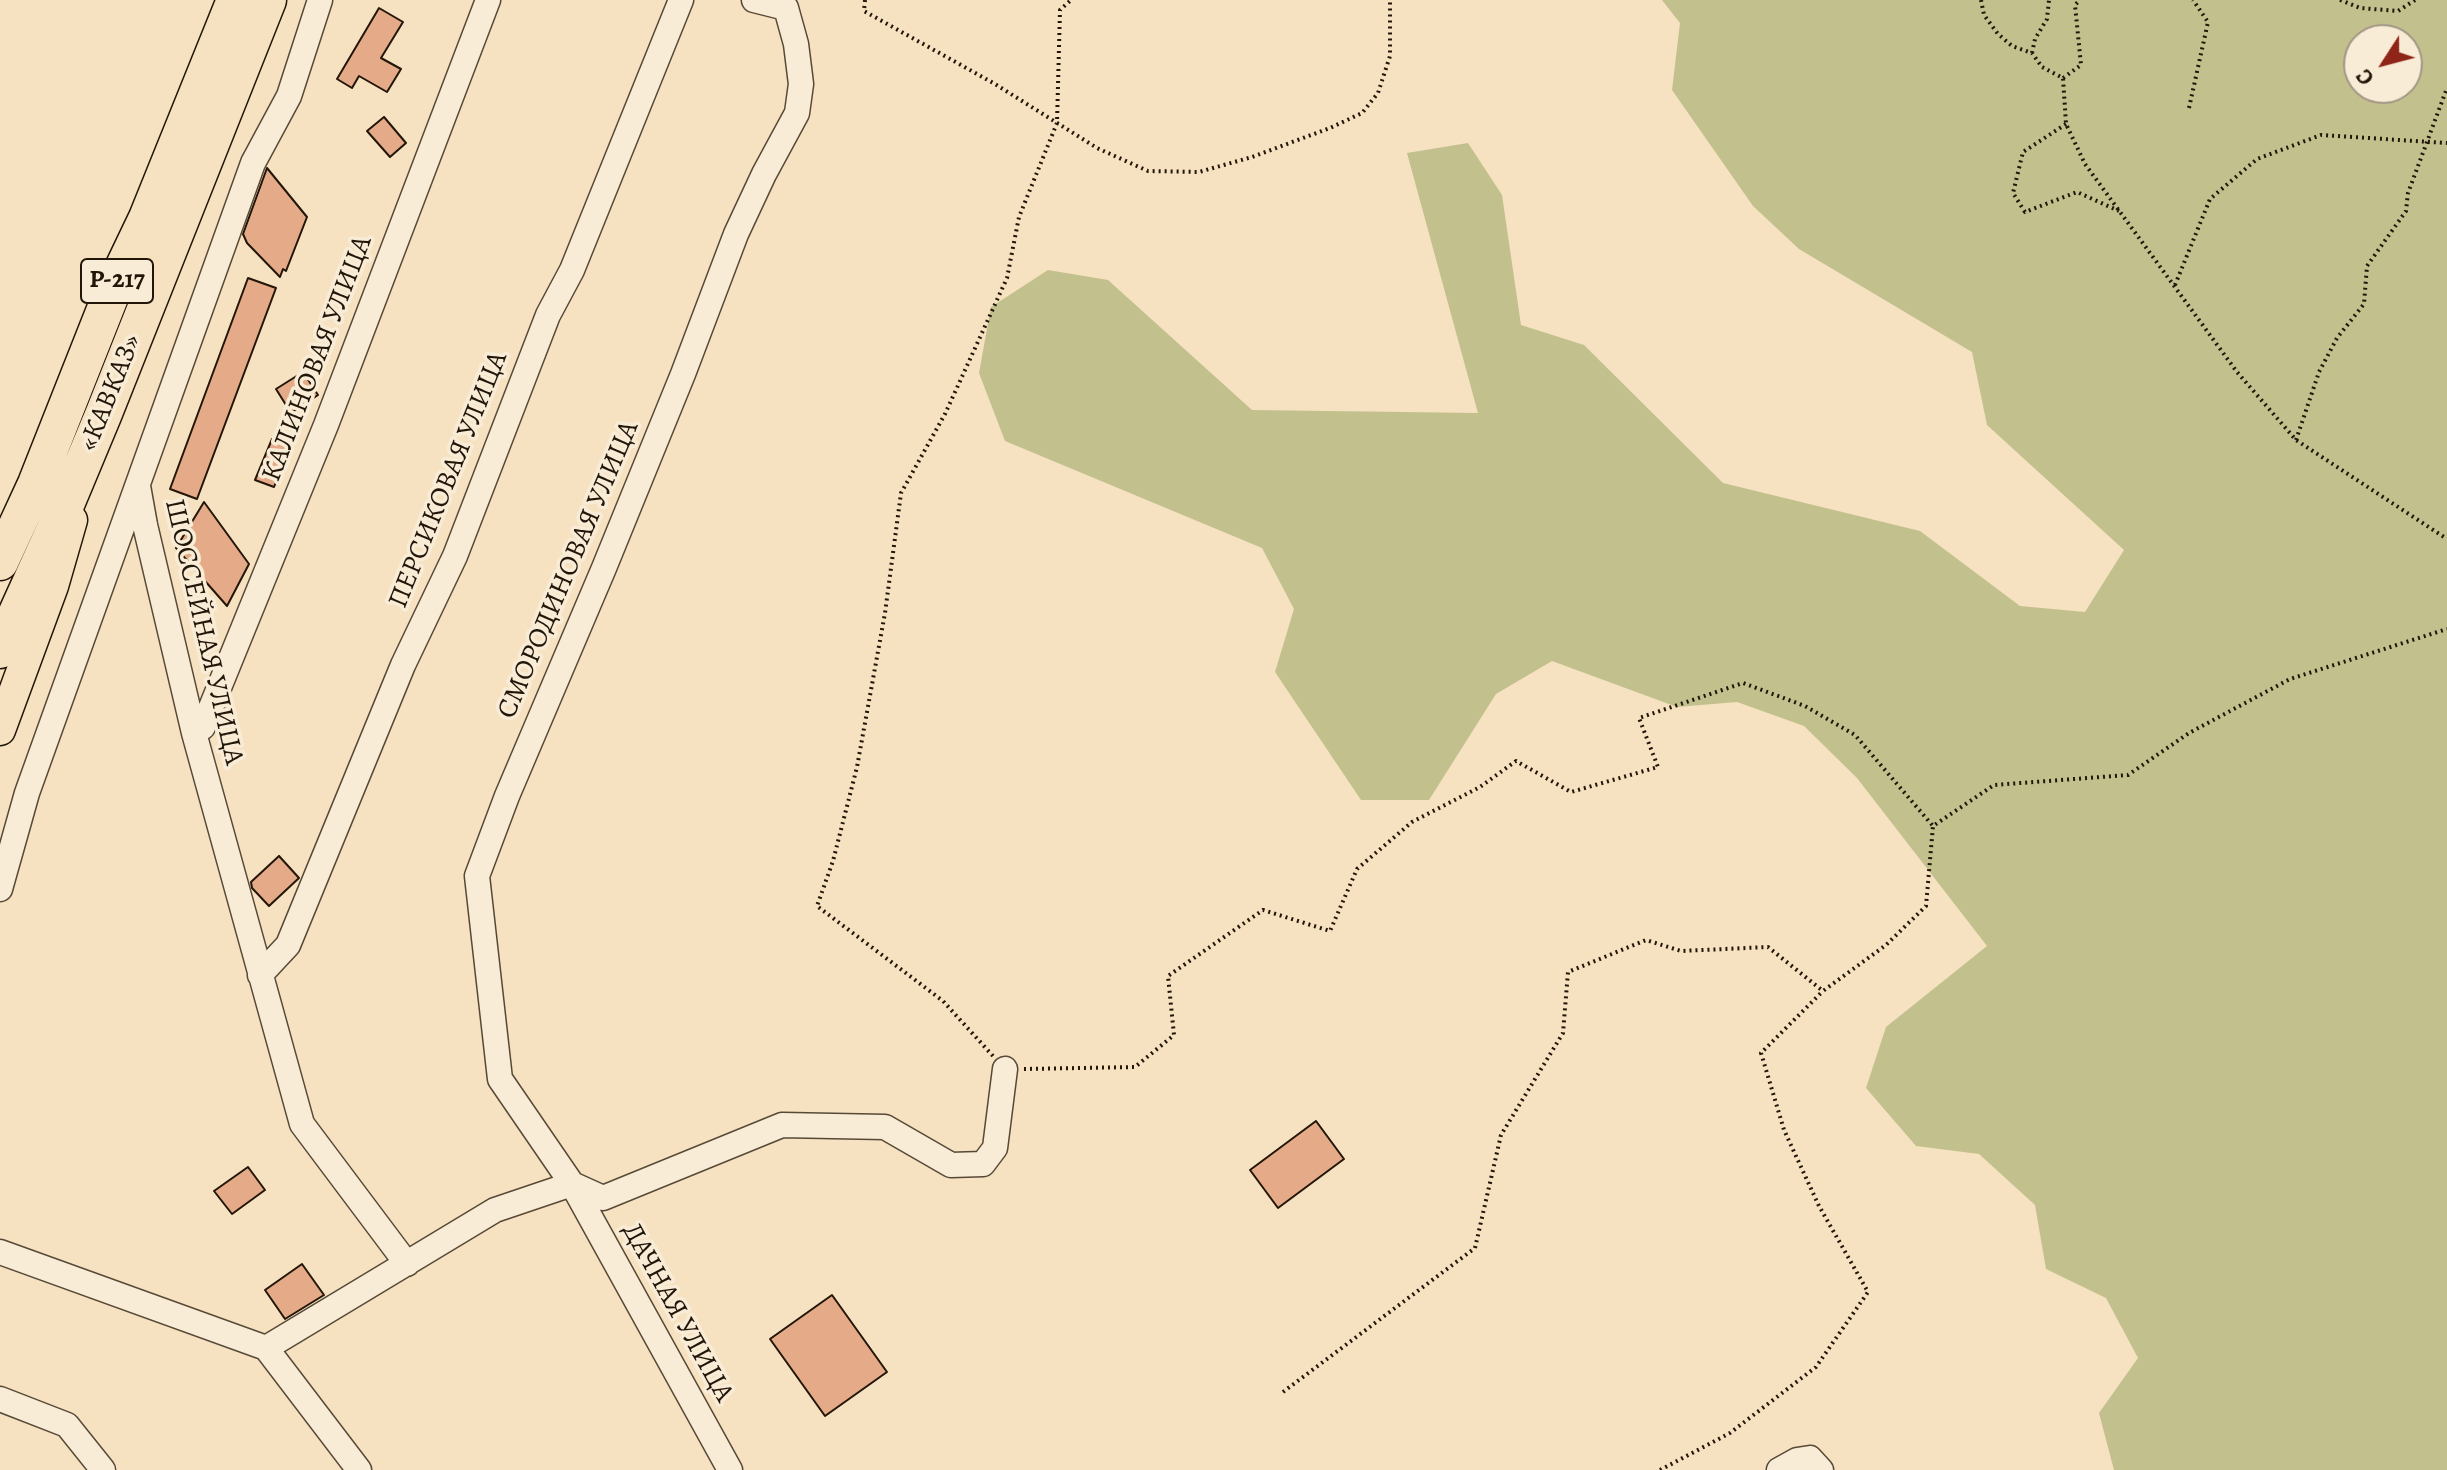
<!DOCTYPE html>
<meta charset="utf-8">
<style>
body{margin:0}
#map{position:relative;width:2447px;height:1470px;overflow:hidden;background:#f6e1c0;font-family:Alegreya,serif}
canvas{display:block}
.north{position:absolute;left:2343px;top:24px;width:80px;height:80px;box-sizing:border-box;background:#f9ecd6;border:2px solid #a39684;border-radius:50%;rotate:234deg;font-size:22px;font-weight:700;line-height:32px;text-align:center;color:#221609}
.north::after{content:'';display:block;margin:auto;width:28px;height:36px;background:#8f2418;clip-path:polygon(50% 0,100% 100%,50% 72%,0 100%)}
</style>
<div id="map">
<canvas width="2447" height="1470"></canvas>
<div class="north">С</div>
</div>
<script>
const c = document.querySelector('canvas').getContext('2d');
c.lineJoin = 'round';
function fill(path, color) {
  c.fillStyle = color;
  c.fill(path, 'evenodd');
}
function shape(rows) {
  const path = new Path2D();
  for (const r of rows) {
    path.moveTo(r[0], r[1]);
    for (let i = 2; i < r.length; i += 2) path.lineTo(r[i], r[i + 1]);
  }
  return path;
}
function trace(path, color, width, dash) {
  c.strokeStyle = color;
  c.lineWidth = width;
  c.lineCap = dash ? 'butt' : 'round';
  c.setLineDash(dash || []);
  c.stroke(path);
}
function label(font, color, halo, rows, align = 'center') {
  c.font = font + ' Alegreya,serif';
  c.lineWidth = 7;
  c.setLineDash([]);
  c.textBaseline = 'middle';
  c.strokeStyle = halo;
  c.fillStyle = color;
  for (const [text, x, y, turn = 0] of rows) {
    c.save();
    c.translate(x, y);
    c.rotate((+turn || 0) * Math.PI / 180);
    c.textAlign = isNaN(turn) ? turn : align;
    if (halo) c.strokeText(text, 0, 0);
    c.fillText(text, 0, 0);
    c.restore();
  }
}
fill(shape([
 [1662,0,2447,0,2447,1470,2114,1470,2099,1413,2138,1358,2106,1298,2046,1269,2035,1205,1979,1154,1916,1146,1866,1088,1886,1027,1987,946,1857,778,1804,726,1737,702,1677,707,1552,661,1496,694,1429,800,1361,800,1275,672,1294,609,1262,548,1005,441,979,373,991,307,1048,270,1108,280,1252,410,1478,413,1407,153,1468,143,1502,195,1521,325,1584,345,1723,483,1920,531,2020,606,2085,612,2124,550,1987,425,1972,352,1799,249,1753,206,1672,90,1680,23],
 [2359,40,2407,40,2407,88,2359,88]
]), '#c2c18e');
const building = shape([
 [379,8,403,22,381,58,401,69,387,92,359,76,352,88,337,79,379,8],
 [384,117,406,143,390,157,367,131,384,117],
 [267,168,307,217,286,271,283,269,280,277,247,243,243,234,267,168],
 [248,278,276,288,197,499,170,489,248,278],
 [303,372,318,395,291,413,276,389,303,372],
 [272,439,290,447,274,487,255,480,272,439],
 [204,502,249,564,227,606,176,548,204,502],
 [279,856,299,878,269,906,252,888,251,882,279,856],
 [1316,1121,1344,1159,1278,1208,1250,1170,1316,1121],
 [248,1167,265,1190,232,1214,214,1191,248,1167],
 [302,1264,324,1295,285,1319,265,1290,302,1264],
 [832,1295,887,1372,825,1416,770,1339,832,1295]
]);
fill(building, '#e5aa87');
trace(building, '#221609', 2);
const minor = shape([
 [138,486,145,525,194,733,302,1124,407,1264],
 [194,733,203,727,326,425,488,0],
 [0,889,27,793,253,163,289,96,320,0],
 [260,975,288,945,403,665,455,556,548,315,572,270,681,0],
 [572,1184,603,1198,782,1125,885,1127,951,1165,983,1164,995,1148,1005,1069],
 [0,1252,266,1348,495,1210,572,1184],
 [266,1348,359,1470],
 [0,1399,67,1425,103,1470],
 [730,1470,572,1184,500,1079,477,876,507,796,604,568,683,374,736,234,764,174,797,113,801,84,796,44,786,8,754,0],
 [1779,1470,1797,1460,1810,1458,1821,1470]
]);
const major = shape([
 [0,730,53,586,72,520]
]);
const highway = shape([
 [0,562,36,484,114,287,147,218,235,0],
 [0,650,64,509,104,413,268,0]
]);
trace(minor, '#574937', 27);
trace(major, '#221609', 33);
trace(highway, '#221609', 39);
trace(shape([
 [865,0,864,11,995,84,1097,148,1148,171,1199,172,1252,157,1330,128,1362,113,1378,93,1390,56,1390,0],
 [1981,0,1984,15,1998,34,2012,46,2032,53,2042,67,2063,78,2066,124,2085,164,2237,372,2296,440,2447,539],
 [2340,0,2360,8,2398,11,2415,0],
 [2032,53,2035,39,2047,19,2049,0],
 [2063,78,2081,65,2075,5,2080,0],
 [2189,108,2208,22,2193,0],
 [2066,124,2023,152,2013,193,2025,212,2077,192,2119,211],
 [2175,285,2210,199,2257,159,2321,135,2447,143],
 [2296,440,2319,372,2337,338,2364,304,2367,266,2406,211,2408,193,2447,88],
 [993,1056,943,1001,817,906,833,861,857,767,885,613,901,493,945,414,1007,278,1019,217,1057,123,1060,10,1071,0],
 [1024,1069,1135,1067,1174,1035,1168,976,1263,910,1330,931,1357,869,1412,822,1480,787,1516,761,1571,792,1658,767,1639,718,1743,683,1805,706,1855,735,1933,826],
 [1283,1392,1475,1248,1501,1135,1563,1033,1568,972,1646,940,1681,951,1768,947,1823,991,1886,945,1926,906,1933,826,1994,785,2128,775,2189,733,2290,679,2447,629],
 [1660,1470,1730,1433,1816,1367,1868,1292,1819,1206,1784,1130,1761,1053,1823,991]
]), '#221609', 4, [2, 4]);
trace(minor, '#f9ecd6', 24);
trace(major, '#f6e1c0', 30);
trace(highway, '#f6e1c0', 36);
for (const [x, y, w] of [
 [117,281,72]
]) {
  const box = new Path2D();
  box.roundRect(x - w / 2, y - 22, w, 44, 6);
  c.fillStyle = '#f9ecd6';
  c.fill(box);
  trace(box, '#221609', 2);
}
label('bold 26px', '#221609', null, [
 ["Р-217",117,281]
]);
label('28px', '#221609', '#f9ecd6', [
 ["КАЛИНОВАЯ УЛИЦА",318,359,-69],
 ["«КАВКАЗ»",111,393,-68],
 ["ПЕРСИКОВАЯ УЛИЦА",449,480,-68],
 ["СМОРОДИНОВАЯ УЛИЦА",569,570,-67],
 ["ШОССЕЙНАЯ УЛИЦА",203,632,77],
 ["ДАЧНАЯ УЛИЦА",677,1313,61]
]);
</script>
